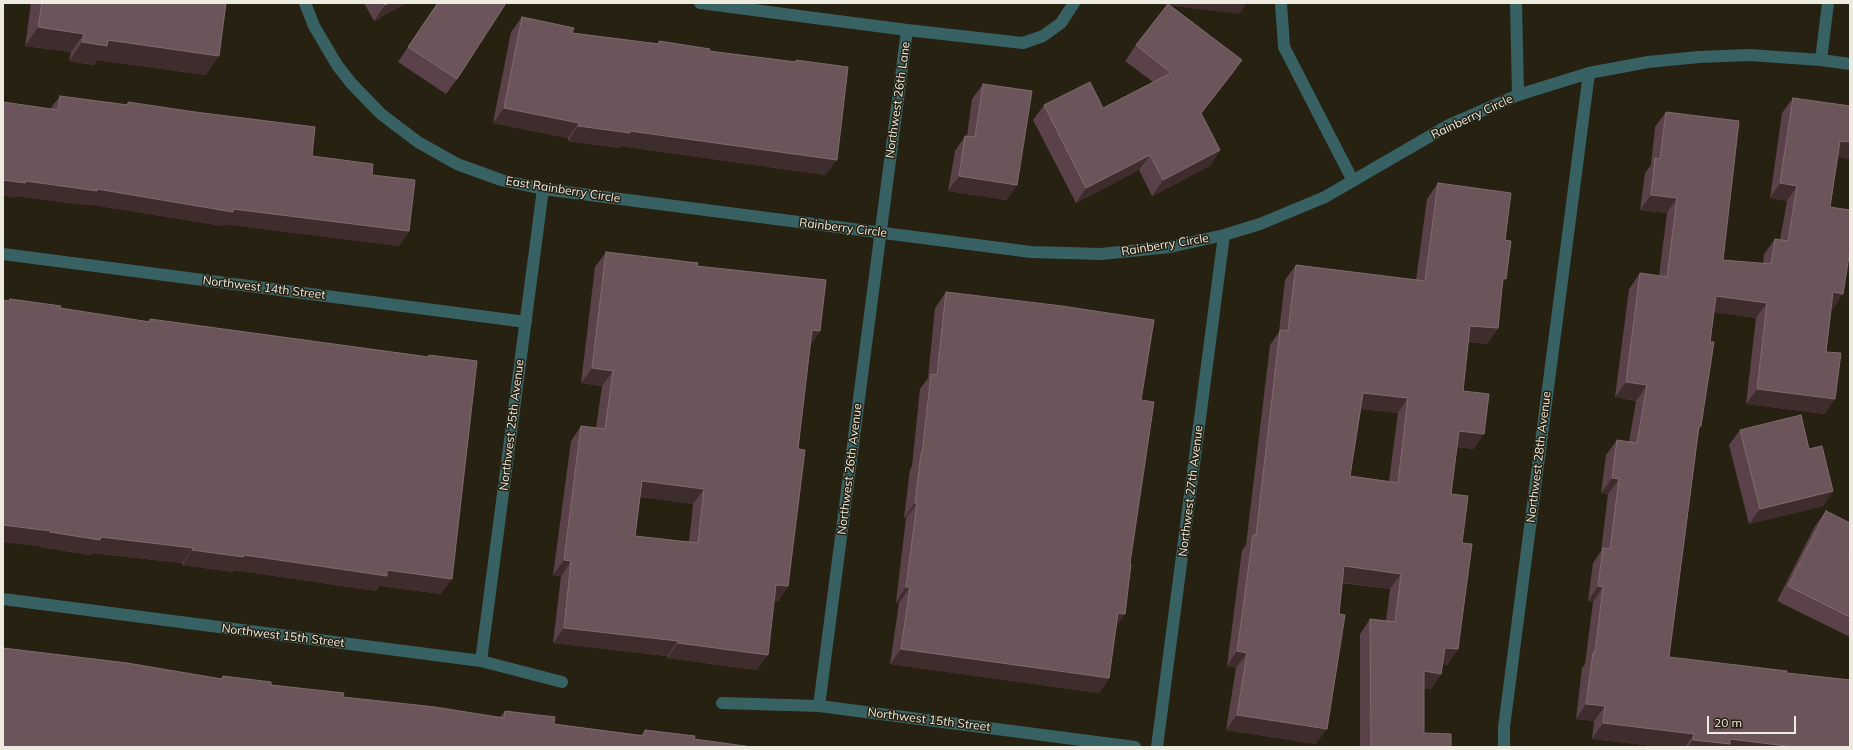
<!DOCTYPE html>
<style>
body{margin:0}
#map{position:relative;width:1853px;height:750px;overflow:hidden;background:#262111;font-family:Mulish,sans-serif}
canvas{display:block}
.frame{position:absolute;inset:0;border:4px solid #edeadf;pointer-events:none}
.scale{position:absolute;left:1707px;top:716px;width:89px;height:18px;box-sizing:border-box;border:2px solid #edeadf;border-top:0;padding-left:5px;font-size:12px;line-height:14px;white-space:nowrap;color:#edeadf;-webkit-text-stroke:3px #262111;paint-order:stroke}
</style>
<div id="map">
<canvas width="1853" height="750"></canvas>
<div class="frame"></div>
<div class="scale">20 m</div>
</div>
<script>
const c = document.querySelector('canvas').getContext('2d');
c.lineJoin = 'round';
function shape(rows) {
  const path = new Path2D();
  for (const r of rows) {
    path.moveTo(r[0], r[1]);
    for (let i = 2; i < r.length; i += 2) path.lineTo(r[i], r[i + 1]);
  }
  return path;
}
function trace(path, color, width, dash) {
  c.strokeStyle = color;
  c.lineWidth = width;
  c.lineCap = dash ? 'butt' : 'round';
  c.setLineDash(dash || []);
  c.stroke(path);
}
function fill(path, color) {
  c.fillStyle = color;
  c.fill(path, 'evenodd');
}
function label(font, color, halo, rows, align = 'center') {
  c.font = font + ' Mulish,sans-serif';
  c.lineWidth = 3;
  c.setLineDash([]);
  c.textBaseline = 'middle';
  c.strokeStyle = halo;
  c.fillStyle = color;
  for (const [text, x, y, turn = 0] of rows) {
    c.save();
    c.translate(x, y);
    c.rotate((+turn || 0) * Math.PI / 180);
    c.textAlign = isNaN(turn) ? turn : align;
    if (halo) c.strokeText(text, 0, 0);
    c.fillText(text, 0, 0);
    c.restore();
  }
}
trace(shape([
 [1281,3,1284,47,1353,181],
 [1516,3,1518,95]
]), '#386164', 12);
trace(shape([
 [305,3,314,26,337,65,351,83,381,114,418,142,457,164,501,180,543,189,1031,252,1101,254,1170,247,1224,235,1260,224,1325,197,1449,125,1518,95,1589,73,1648,62,1699,57,1749,55,1821,60,1850,64],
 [700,3,907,30,1023,43,1043,36,1061,23,1074,3],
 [1821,60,1828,3],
 [3,254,526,322],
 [3,599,481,661,562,682],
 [481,661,543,189],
 [722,703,819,706,1135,747],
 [819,706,907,30],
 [1157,747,1224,235],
 [1504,747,1504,727,1589,73]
]), '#386164', 12);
fill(shape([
 [31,3,226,3,206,75,97,60,94,65,69,61,71,52,25,46],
 [364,3,406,3,374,21],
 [437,3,506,3,457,79,446,94,398,62],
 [1167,5,1239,14,1170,5,1242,60,1231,76,1201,114,1220,150,1210,166,1152,196,1139,170,1076,203,1033,120,1044,105,1103,108,1153,82,1125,61,1136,45],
 [522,17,572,33,657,44,659,41,709,51,795,62,796,60,826,175,620,146,619,148,568,141,568,138,493,123,511,32],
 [983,84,1017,185,1006,200,948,191,955,151,965,136,967,136,972,99],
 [60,96,126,105,128,102,372,175,409,231,399,246,224,224,223,226,87,204,86,205,16,196,15,198,50,109],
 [1793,98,1850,159,1838,157,1830,207,1833,309,1831,309,1826,352,1825,414,1746,404,1756,318,1714,312,1701,426,1699,429,1669,657,1787,673,1850,747,1662,747,1592,739,1594,721,1576,719,1582,668,1585,664,1593,602,1588,601,1593,563,1601,551,1608,494,1601,493,1606,455,1617,440,1629,442,1636,401,1615,397,1629,289,1640,273,1659,276,1667,213,1640,210,1645,173,1651,165,1655,127,1666,112,1723,260,1763,264,1764,254,1775,239,1780,240,1787,201,1770,198,1782,113],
 [1438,183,1505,240,1502,284,1498,328,1487,344,1468,342,1463,391,1474,449,1457,447,1451,494,1462,543,1458,649,1447,665,1443,664,1441,674,1431,689,1424,688,1424,733,1451,747,1360,747,1360,634,1370,619,1386,621,1390,589,1342,583,1316,744,1226,730,1236,668,1227,666,1242,550,1246,545,1270,345,1279,332,1285,280,1296,265,1416,280,1427,199],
 [1361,409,1398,413,1389,481,1350,476],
 [606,252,697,266,820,331,810,345,798,449,788,586,778,601,774,601,757,670,667,658,667,656,553,643,561,576,553,575,571,441,581,426,596,428,602,386,581,383,595,267],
 [640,497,693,504,689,542,635,536],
 [946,292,1141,400,1130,563,1125,614,1116,626,1109,678,1099,693,890,664,899,603,896,602,906,518,904,518,910,469,912,466,920,389,928,378,935,308],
 [10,299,60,308,148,322,150,319,428,357,429,355,441,594,380,586,376,591,234,570,233,572,182,565,182,563,92,553,90,555,40,547,40,546,3,542,3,300,9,301],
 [1740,430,1809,449,1833,491,1823,506,1749,524,1729,445],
 [1826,511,1848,555,1850,556,1850,637,1777,601,1815,526],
 [223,676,271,685,343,697,500,717,505,711,554,724,641,735,645,730,694,739,3,747,221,679]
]), '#5b424a');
fill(shape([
 [389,3,406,3,374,21,385,5],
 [1150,3,1247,3,1239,14],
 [38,27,84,34,71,52,25,46],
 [108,40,219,56,206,75,97,60,94,65,69,61,82,42],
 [1242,60,1231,76,1190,129,1201,113],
 [504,108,579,123,568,138,493,123],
 [578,126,630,131,837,160,826,175,620,146,619,148,568,141],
 [1840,141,1850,142,1850,159,1830,156],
 [1220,150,1210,166,1152,196,1163,180],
 [1150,155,1139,170,1076,203,1086,188],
 [959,176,1017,185,1006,200,948,191],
 [3,180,26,181,97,189,233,209,409,231,399,246,224,224,223,226,87,204,86,205,16,196,15,198,3,196],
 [1780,183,1797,186,1787,201,1770,198],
 [1651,195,1677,198,1667,213,1640,210],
 [1503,278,1506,279,1496,294],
 [1833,292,1843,294,1833,309,1822,308],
 [1716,296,1767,303,1756,318,1705,311],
 [1470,326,1498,328,1487,344,1460,341],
 [812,330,820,331,810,346],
 [592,368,613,371,602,386,581,383],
 [1626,382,1647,385,1636,401,1615,397],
 [1757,389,1835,399,1825,414,1746,404],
 [1363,393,1408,398,1398,413,1353,408],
 [1459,431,1484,434,1474,449,1449,446],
 [1612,478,1619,479,1608,494,1601,493],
 [642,481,704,489,693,504,631,496],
 [1833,491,1823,506,1749,524,1760,509],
 [915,503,917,503,906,518,904,518],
 [3,525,51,531,40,546,3,542],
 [50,532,101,537,193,548,182,563,92,553,90,555,40,547],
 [192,550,387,570,452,579,441,594,380,586,376,591,234,570,233,572,182,565],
 [564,560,571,561,561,576,553,575],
 [1344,566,1401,574,1390,589,1334,581],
 [776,585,788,586,778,601,766,600],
 [1598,586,1603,587,1593,602,1588,601],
 [906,587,910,587,899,603,896,602],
 [1118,613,1125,614,1114,629],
 [564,628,678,641,667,656,553,643],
 [678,643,768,655,757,670,667,658],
 [1445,648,1458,649,1447,665,1434,663],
 [901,649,1109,678,1099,693,890,664],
 [1237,651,1247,653,1236,668,1227,666],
 [1424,671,1441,674,1431,689,1413,686],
 [1586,704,1605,706,1594,721,1576,719],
 [1237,715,1327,729,1316,744,1226,730],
 [1603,723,1694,734,1685,747,1662,747,1592,739],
 [1730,739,1795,747,1688,747,1693,740]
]), '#3f2d2d');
const building = shape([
 [42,3,226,3,219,56,108,40,107,46,82,42,84,34,38,27,42,3],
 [383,3,389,3,385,5,383,3],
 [438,3,506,3,457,79,408,47,438,3],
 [1168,4,1242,60,1201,113,1220,150,1163,180,1150,155,1086,188,1044,105,1090,82,1103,108,1171,73,1136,45,1168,4],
 [522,17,574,28,572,33,659,44,659,41,710,49,709,51,796,62,796,60,848,67,837,160,630,131,630,133,578,126,579,123,504,108,522,17],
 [983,84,1032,91,1017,185,959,176,965,136,975,137,983,84],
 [60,96,128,105,128,102,195,112,315,127,312,156,373,164,372,175,415,180,409,231,233,209,233,212,97,189,97,191,26,181,25,183,3,180,3,102,58,110,60,96],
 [1793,98,1850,106,1850,142,1840,141,1830,207,1850,210,1850,250,1843,294,1833,292,1826,352,1841,353,1835,399,1757,389,1767,303,1716,296,1710,342,1714,342,1701,426,1699,426,1669,657,1787,671,1787,673,1850,680,1850,747,1795,747,1730,739,1730,744,1693,740,1694,734,1603,723,1605,706,1586,704,1593,653,1595,653,1603,587,1598,586,1603,548,1610,549,1619,479,1612,478,1617,440,1637,443,1647,385,1626,382,1640,273,1667,277,1677,198,1651,195,1655,158,1660,159,1666,112,1739,121,1723,260,1771,264,1775,239,1788,241,1797,186,1780,183,1793,98],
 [1438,183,1511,193,1505,240,1511,241,1506,279,1503,278,1498,328,1470,326,1463,391,1489,394,1484,434,1459,431,1451,494,1468,496,1462,543,1472,544,1458,649,1445,648,1441,674,1424,671,1424,733,1451,734,1451,747,1371,747,1370,619,1395,622,1401,574,1344,566,1339,614,1345,615,1327,729,1237,715,1247,653,1237,651,1253,535,1256,535,1280,330,1288,331,1296,265,1425,281,1438,183],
 [1363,393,1408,398,1398,483,1350,476,1363,393],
 [606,252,698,263,697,266,826,280,820,331,812,330,798,449,805,450,788,586,776,585,768,655,678,643,678,641,564,628,571,561,564,560,581,426,605,429,613,371,592,368,606,252],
 [642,481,704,489,698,543,635,536,642,481],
 [946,292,1062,306,1154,320,1141,400,1154,402,1130,563,1131,564,1125,614,1118,613,1109,678,901,649,910,587,906,587,917,503,915,503,921,453,922,454,931,374,937,375,946,292],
 [10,299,61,306,60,308,150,322,150,319,429,357,429,355,477,361,452,579,387,570,387,576,244,555,243,557,192,550,193,548,101,537,100,540,50,532,51,531,3,525,3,300,9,301,10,299],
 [1801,415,1809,449,1822,446,1833,491,1760,509,1740,430,1801,415],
 [1826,511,1850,523,1850,550,1848,555,1850,556,1850,617,1788,586,1826,511],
 [3,648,127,663,222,679,223,676,271,682,271,685,344,693,343,697,435,707,504,718,505,711,555,717,554,724,644,736,645,730,695,736,694,739,752,747,3,747,3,648]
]);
fill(building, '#6b545a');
trace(building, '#7f6b6f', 1);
label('12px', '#edeadf', '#262111', [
 ["Northwest 26th Lane",898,100,-82],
 ["Rainberry Circle",1472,117,-25],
 ["East Rainberry Circle",563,190,9],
 ["Rainberry Circle",843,228,7],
 ["Rainberry Circle",1165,245,-9],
 ["Northwest 14th Street",264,288,7],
 ["Northwest 25th Avenue",512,425,-83],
 ["Northwest 28th Avenue",1539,457,-83],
 ["Northwest 26th Avenue",850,469,-83],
 ["Northwest 27th Avenue",1191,491,-83],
 ["Northwest 15th Street",283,636,7],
 ["Northwest 15th Street",929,720,7]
]);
</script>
